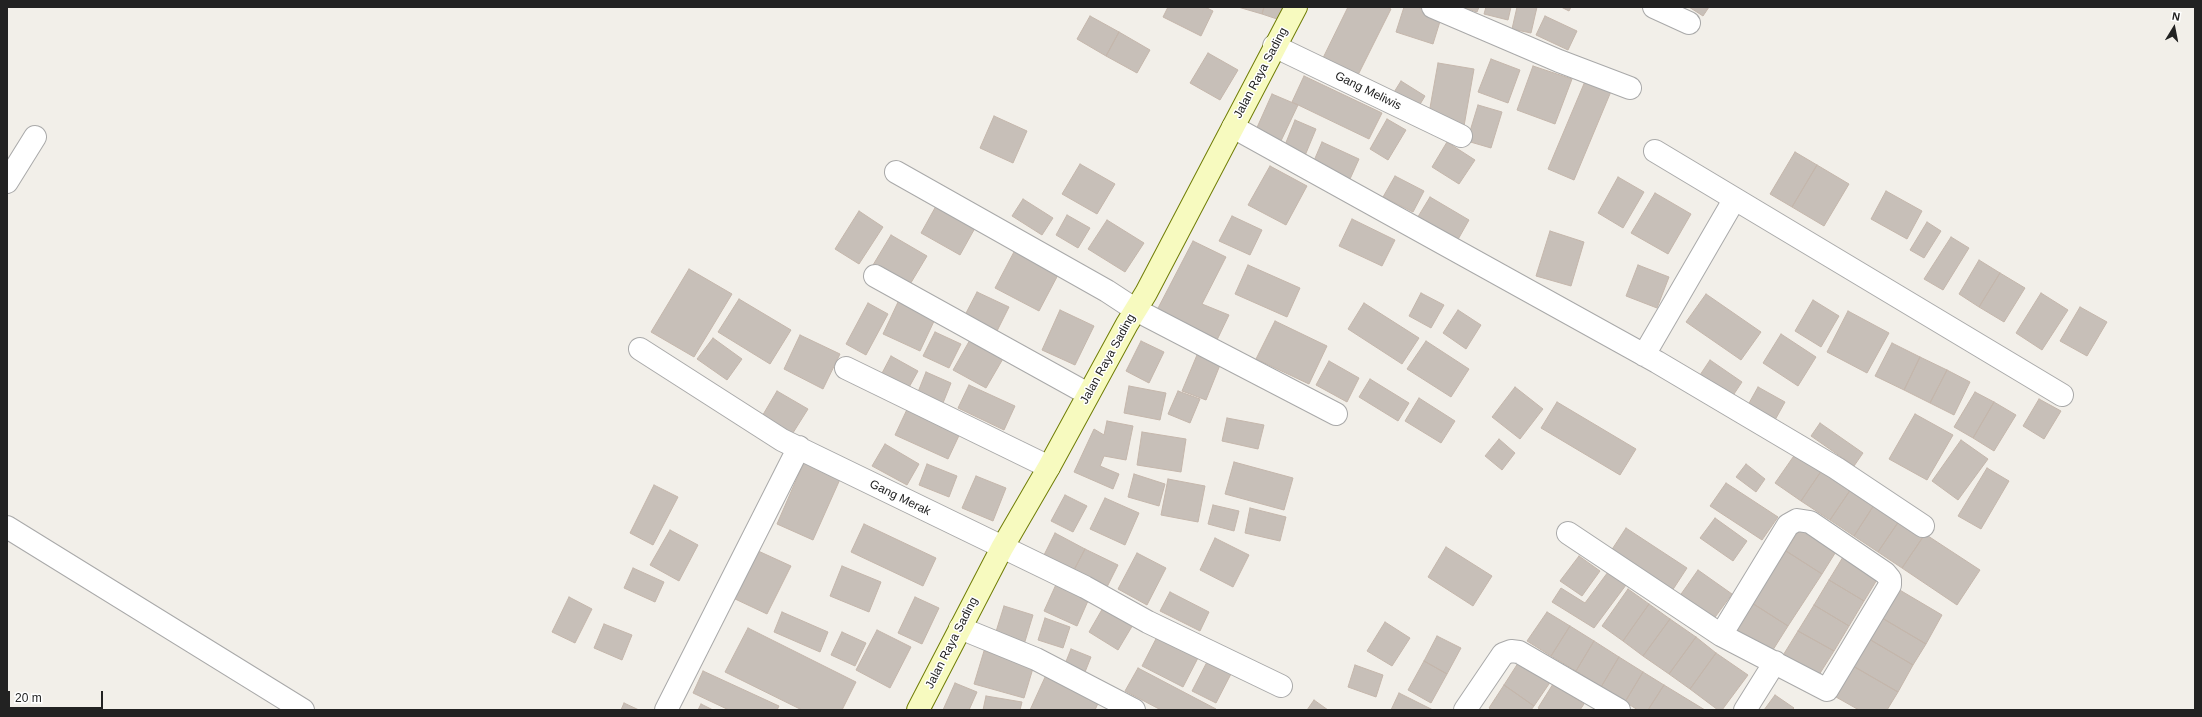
<!DOCTYPE html>
<style>
body{margin:0}
#map{position:relative;width:2202px;height:717px;overflow:hidden;background:#f2efe9;font-family:Helvetica,sans-serif}
canvas{display:block}
.frame{position:absolute;inset:0;border:8px solid #222;pointer-events:none}
.north{position:absolute;left:2154px;top:8px;width:40px;height:40px;-webkit-text-stroke:3px #fff;paint-order:stroke;rotate:10deg;font-size:11px;font-weight:700;line-height:16px;text-align:center;color:#222}
.north::after{content:'';display:block;margin:auto;width:14px;height:18px;background:#222;clip-path:polygon(50% 0,100% 100%,50% 72%,0 100%)}
.scale{position:absolute;left:8px;top:691px;width:95px;height:18px;box-sizing:border-box;border:2px solid #222;border-top:0;padding-left:5px;font-size:12px;line-height:14px;white-space:nowrap;color:#222;-webkit-text-stroke:3px #fff;paint-order:stroke}
</style>
<div id="map">
<canvas width="2202" height="717"></canvas>
<div class="frame"></div>
<div class="north">N</div>
<div class="scale">20 m</div>
</div>
<script>
const c = document.querySelector('canvas').getContext('2d');
c.lineJoin = 'round';
function fill(path, color) {
  c.fillStyle = color;
  c.fill(path, 'evenodd');
}
function shape(rows) {
  const path = new Path2D();
  for (const r of rows) {
    path.moveTo(r[0], r[1]);
    for (let i = 2; i < r.length; i += 2) path.lineTo(r[i], r[i + 1]);
  }
  return path;
}
function trace(path, color, width, dash) {
  c.strokeStyle = color;
  c.lineWidth = width;
  c.lineCap = dash ? 'butt' : 'round';
  c.setLineDash(dash || []);
  c.stroke(path);
}
function label(font, color, halo, rows, align = 'center') {
  c.font = font + ' Helvetica,sans-serif';
  c.lineWidth = 3;
  c.setLineDash([]);
  c.textBaseline = 'middle';
  c.strokeStyle = halo;
  c.fillStyle = color;
  for (const [text, x, y, turn = 0] of rows) {
    c.save();
    c.translate(x, y);
    c.rotate((+turn || 0) * Math.PI / 180);
    c.textAlign = isNaN(turn) ? turn : align;
    if (halo) c.strokeText(text, 0, 0);
    c.fillText(text, 0, 0);
    c.restore();
  }
}
const building = shape([
 [1168,7,1205,7,1213,11,1201,36,1163,17,1168,7],
 [1238,7,1264,7,1262,14,1238,7],
 [1264,7,1283,7,1280,20,1262,14,1264,7],
 [1348,7,1387,7,1391,9,1356,79,1321,62,1348,7],
 [1404,7,1417,7,1442,15,1433,44,1396,32,1404,7],
 [1462,7,1479,7,1477,12,1462,7],
 [1486,7,1511,7,1508,20,1484,14,1486,7],
 [1517,7,1537,7,1531,33,1512,29,1517,7],
 [1561,7,1571,7,1569,11,1561,7],
 [1689,7,1709,7,1703,16,1689,7],
 [1090,16,1119,32,1106,56,1077,39,1090,16],
 [1545,16,1577,31,1568,50,1536,35,1545,16],
 [1119,32,1150,50,1137,73,1106,56,1119,32],
 [1208,53,1238,70,1220,100,1190,83,1208,53],
 [1491,59,1520,70,1508,103,1478,92,1491,59],
 [1438,63,1474,69,1464,126,1428,119,1438,63],
 [1533,66,1572,79,1555,124,1517,110,1533,66],
 [1304,76,1382,113,1369,139,1292,102,1304,76],
 [1586,79,1612,89,1574,180,1548,169,1586,79],
 [1401,81,1425,96,1416,111,1391,97,1401,81],
 [1272,94,1298,105,1280,143,1255,132,1272,94],
 [1478,105,1502,112,1491,148,1467,141,1478,105],
 [994,116,1027,131,1013,163,980,148,994,116],
 [1387,119,1406,130,1388,160,1370,149,1387,119],
 [1295,120,1316,129,1304,158,1283,150,1295,120],
 [1322,142,1359,159,1350,179,1313,163,1322,142],
 [1447,142,1475,160,1459,184,1432,167,1447,142],
 [1795,152,1817,165,1792,207,1770,194,1795,152],
 [1080,164,1115,184,1097,214,1062,194,1080,164],
 [1817,165,1849,184,1824,226,1792,207,1817,165],
 [1270,166,1307,186,1286,225,1248,205,1270,166],
 [1395,176,1424,191,1413,212,1383,197,1395,176],
 [1618,177,1644,192,1623,228,1598,213,1618,177],
 [1886,191,1922,211,1907,239,1871,219,1886,191],
 [1655,193,1691,214,1668,254,1631,233,1655,193],
 [1430,197,1469,220,1456,243,1416,220,1430,197],
 [1023,199,1053,218,1042,235,1012,216,1023,199],
 [936,206,975,228,960,255,921,233,936,206],
 [859,211,883,227,859,264,835,249,859,211],
 [1067,215,1090,228,1078,248,1056,235,1067,215],
 [1232,216,1262,230,1250,255,1219,241,1232,216],
 [1352,219,1395,240,1382,266,1339,246,1352,219],
 [1107,220,1144,243,1125,272,1088,249,1107,220],
 [1927,222,1941,231,1924,258,1910,250,1927,222],
 [1550,231,1584,242,1571,286,1536,276,1550,231],
 [891,235,927,256,909,286,873,265,891,235],
 [1951,237,1969,248,1943,290,1924,279,1951,237],
 [1193,241,1226,257,1202,304,1229,315,1216,342,1156,312,1193,241],
 [1015,250,1059,273,1039,311,995,288,1015,250],
 [1979,260,2000,273,1979,307,1959,294,1979,260],
 [1248,265,1300,288,1287,317,1235,294,1248,265],
 [1638,265,1669,277,1657,308,1626,296,1638,265],
 [689,269,732,294,694,357,651,332,689,269],
 [2000,273,2025,288,2004,322,1979,307,2000,273],
 [977,292,1009,307,996,333,964,317,977,292],
 [1421,293,1444,305,1431,328,1409,316,1421,293],
 [2041,293,2068,310,2042,350,2016,333,2041,293],
 [1706,294,1761,332,1741,360,1686,322,1706,294],
 [739,299,791,330,770,364,718,332,739,299],
 [899,300,936,317,920,351,883,334,899,300],
 [1813,300,1839,316,1821,347,1795,331,1813,300],
 [868,303,888,314,866,355,846,344,868,303],
 [1364,303,1419,338,1402,364,1348,329,1364,303],
 [2080,307,2107,322,2087,356,2060,341,2080,307],
 [1060,310,1094,326,1075,365,1042,350,1060,310],
 [1458,310,1481,325,1466,349,1443,333,1458,310],
 [1848,311,1889,333,1867,373,1827,352,1848,311],
 [1275,321,1327,346,1309,384,1256,359,1275,321],
 [935,332,961,344,949,368,923,356,935,332],
 [1781,334,1816,357,1798,386,1763,363,1781,334],
 [800,335,840,354,823,389,784,369,800,335],
 [713,338,742,359,727,380,697,359,713,338],
 [971,338,1004,357,986,388,953,370,971,338],
 [1141,341,1164,352,1149,383,1126,371,1141,341],
 [1426,341,1469,369,1451,397,1407,369,1426,341],
 [1892,343,1920,357,1904,390,1875,376,1892,343],
 [1197,355,1220,365,1206,400,1182,391,1197,355],
 [891,356,918,371,907,391,880,377,891,356],
 [1920,357,1947,370,1930,403,1904,390,1920,357],
 [1710,360,1742,382,1732,397,1700,375,1710,360],
 [1329,361,1359,378,1347,402,1316,385,1329,361],
 [1947,370,1970,382,1954,415,1930,403,1947,370],
 [926,372,951,383,941,408,916,397,926,372],
 [1370,379,1409,403,1398,421,1359,397,1370,379],
 [969,385,1015,406,1004,430,958,408,969,385],
 [1129,386,1166,393,1160,420,1124,413,1129,386],
 [1515,387,1543,409,1520,439,1492,417,1515,387],
 [1758,387,1785,402,1775,420,1748,405,1758,387],
 [777,391,808,409,791,436,761,418,777,391],
 [1178,391,1200,399,1190,423,1168,414,1178,391],
 [1975,392,1994,402,1973,438,1954,427,1975,392],
 [1419,398,1455,421,1441,443,1405,421,1419,398],
 [2039,399,2061,411,2044,439,2023,426,2039,399],
 [1557,402,1636,449,1620,475,1541,428,1557,402],
 [1994,402,2016,415,1994,451,1973,438,1994,402],
 [910,403,963,427,948,459,895,435,910,403],
 [1915,414,1953,435,1927,480,1889,459,1915,414],
 [1227,418,1264,425,1258,449,1222,441,1227,418],
 [1107,421,1133,426,1126,460,1104,456,1100,466,1119,474,1113,489,1074,472,1094,429,1104,435,1107,421],
 [1820,423,1863,453,1854,466,1811,436,1820,423],
 [1142,432,1186,439,1181,472,1137,465,1142,432],
 [1499,439,1515,453,1502,470,1485,456,1499,439],
 [1961,440,1988,459,1958,500,1932,481,1961,440],
 [885,444,919,464,907,485,872,466,885,444],
 [1798,450,1824,467,1801,501,1775,483,1798,450],
 [804,462,841,477,813,540,777,524,804,462],
 [1234,462,1293,478,1284,510,1225,494,1234,462],
 [927,464,957,476,949,497,919,485,927,464],
 [1746,464,1765,479,1756,492,1736,477,1746,464],
 [1824,467,1853,486,1830,520,1801,501,1824,467],
 [1987,468,2009,481,1981,529,1958,516,1987,468],
 [1134,474,1165,484,1159,506,1128,497,1134,474],
 [976,476,1006,488,993,521,962,508,976,476],
 [1168,479,1205,486,1198,522,1161,515,1168,479],
 [1726,483,1778,517,1762,540,1710,506,1726,483],
 [654,485,678,497,653,545,630,533,654,485],
 [1853,486,1876,502,1854,536,1830,520,1853,486],
 [1065,495,1087,506,1073,532,1051,521,1065,495],
 [1105,498,1139,513,1125,545,1090,529,1105,498],
 [1876,502,1901,518,1878,552,1854,536,1876,502],
 [1213,505,1239,511,1234,531,1208,524,1213,505],
 [1250,508,1286,517,1280,541,1245,533,1250,508],
 [1715,518,1747,541,1733,561,1700,538,1715,518],
 [1901,518,1925,534,1902,568,1878,552,1901,518],
 [864,524,936,558,923,586,851,552,864,524],
 [1801,527,1837,550,1822,574,1786,551,1801,527],
 [1626,528,1687,568,1670,594,1609,554,1626,528],
 [670,530,698,545,679,581,650,565,670,530],
 [1055,533,1085,549,1074,570,1044,555,1055,533],
 [1925,534,1980,570,1957,605,1902,568,1925,534],
 [1215,538,1249,555,1233,587,1200,570,1215,538],
 [1446,547,1492,576,1473,606,1428,577,1446,547],
 [1085,549,1118,565,1107,587,1074,570,1085,549],
 [756,550,791,566,767,614,733,598,756,550],
 [1786,551,1822,574,1788,626,1752,603,1786,551],
 [1137,553,1166,568,1147,605,1118,589,1137,553],
 [1579,556,1600,571,1582,596,1560,581,1579,556],
 [1843,557,1878,578,1864,601,1829,580,1843,557],
 [842,566,881,582,869,612,830,596,842,566],
 [633,568,664,582,655,602,624,588,633,568],
 [1698,570,1732,594,1713,620,1679,597,1698,570],
 [1608,572,1626,585,1594,628,1552,602,1561,588,1585,603,1608,572],
 [1058,580,1091,594,1077,626,1044,611,1058,580],
 [1829,580,1864,601,1849,626,1814,605,1829,580],
 [1628,589,1649,604,1623,641,1602,626,1628,589],
 [1898,589,1942,615,1926,644,1882,618,1898,589],
 [1170,592,1209,612,1200,631,1160,611,1170,592],
 [569,597,592,609,575,643,552,632,569,597],
 [915,597,939,608,922,644,898,633,915,597],
 [1752,603,1788,626,1771,653,1735,630,1752,603],
 [1649,604,1670,619,1643,656,1623,641,1649,604],
 [1814,605,1849,626,1834,651,1798,631,1814,605],
 [1004,606,1033,615,1023,648,994,638,1004,606],
 [1104,606,1134,623,1118,650,1089,632,1104,606],
 [782,612,828,632,820,652,774,632,782,612],
 [1547,612,1570,626,1551,656,1527,641,1547,612],
 [1045,618,1070,627,1063,648,1038,640,1045,618],
 [1882,618,1926,644,1913,665,1869,639,1882,618],
 [1670,619,1696,637,1669,674,1643,656,1670,619],
 [1385,622,1410,638,1392,666,1367,651,1385,622],
 [604,624,632,635,622,660,594,648,604,624],
 [1570,626,1594,641,1576,671,1551,656,1570,626],
 [748,628,856,682,842,710,802,710,725,672,748,628],
 [877,630,911,647,890,688,856,670,877,630],
 [1798,631,1834,651,1817,678,1782,657,1798,631],
 [842,632,866,643,855,666,831,655,842,632],
 [1159,633,1200,654,1183,687,1142,666,1159,633],
 [1437,636,1461,648,1447,674,1424,661,1437,636],
 [1696,637,1716,653,1690,689,1669,674,1696,637],
 [1869,639,1913,665,1898,692,1853,666,1869,639],
 [1594,641,1619,657,1601,687,1576,671,1594,641],
 [1071,649,1091,657,1085,672,1065,664,1071,649],
 [984,651,1034,665,1024,698,974,684,984,651],
 [1716,653,1748,675,1722,710,1718,710,1690,689,1716,653],
 [1619,657,1643,672,1625,702,1601,687,1619,657],
 [1208,660,1232,672,1216,703,1192,691,1208,660],
 [1520,660,1551,681,1534,706,1504,685,1520,660],
 [1424,661,1447,674,1431,703,1408,690,1424,661],
 [1355,665,1383,675,1376,697,1348,687,1355,665],
 [1853,666,1898,692,1887,710,1859,710,1836,697,1853,666],
 [1138,668,1216,709,1215,710,1161,710,1125,691,1138,668],
 [703,671,779,706,777,710,729,710,693,693,703,671],
 [1643,672,1664,685,1648,710,1638,710,1625,702,1643,672],
 [1046,675,1100,699,1095,710,1030,710,1046,675],
 [955,683,977,692,969,710,943,710,955,683],
 [1553,684,1584,704,1580,710,1541,710,1538,708,1553,684],
 [1504,685,1534,706,1531,710,1492,710,1489,708,1504,685],
 [1664,685,1705,710,1648,710,1664,685],
 [1399,693,1433,710,1391,710,1399,693],
 [1775,695,1794,708,1792,710,1764,710,1775,695],
 [986,696,1022,702,1020,710,983,710,986,696],
 [1314,700,1328,710,1307,710,1314,700],
 [624,703,639,710,621,710,624,703],
 [701,704,713,710,698,710,701,704]
]);
fill(building, '#c7bfb8');
trace(building, '#c4b6ab', 1);
const street = shape([
 [1433,7,1559,61,1630,88],
 [1654,7,1689,23],
 [1274,46,1461,136],
 [1233,127,1657,362,1836,468,1923,526],
 [1655,151,2062,395],
 [896,172,1107,291,1136,310,1336,414],
 [7,182,35,137],
 [875,276,1088,394],
 [640,349,782,440,1085,587,1148,622,1281,686],
 [1644,355,1734,200],
 [846,368,1049,467],
 [7,527,303,710],
 [1568,533,1721,635,1827,690,1890,585,1890,579,1885,573,1810,522,1797,520,1788,525,1721,635],
 [960,628,1036,659,1134,710],
 [666,710,799,447],
 [1465,710,1503,654,1511,651,1519,652,1619,710],
 [1745,710,1775,662]
]);
const secondary = shape([
 [918,710,1002,548,1049,467,1127,324,1146,293,1296,7]
]);
trace(street, '#a9a9a9', 24);
trace(secondary, '#707d05', 24);
trace(street, '#fff', 22);
trace(secondary, '#f7fabf', 22);
label('12px', '#222', '#fff', [
 ["Jalan Raya Sading",1261,73,-62],
 ["Gang Meliwis",1368,91,26],
 ["Jalan Raya Sading",1108,359,-61],
 ["Gang Merak",900,498,26],
 ["Jalan Raya Sading",952,643,-63]
]);
</script>
